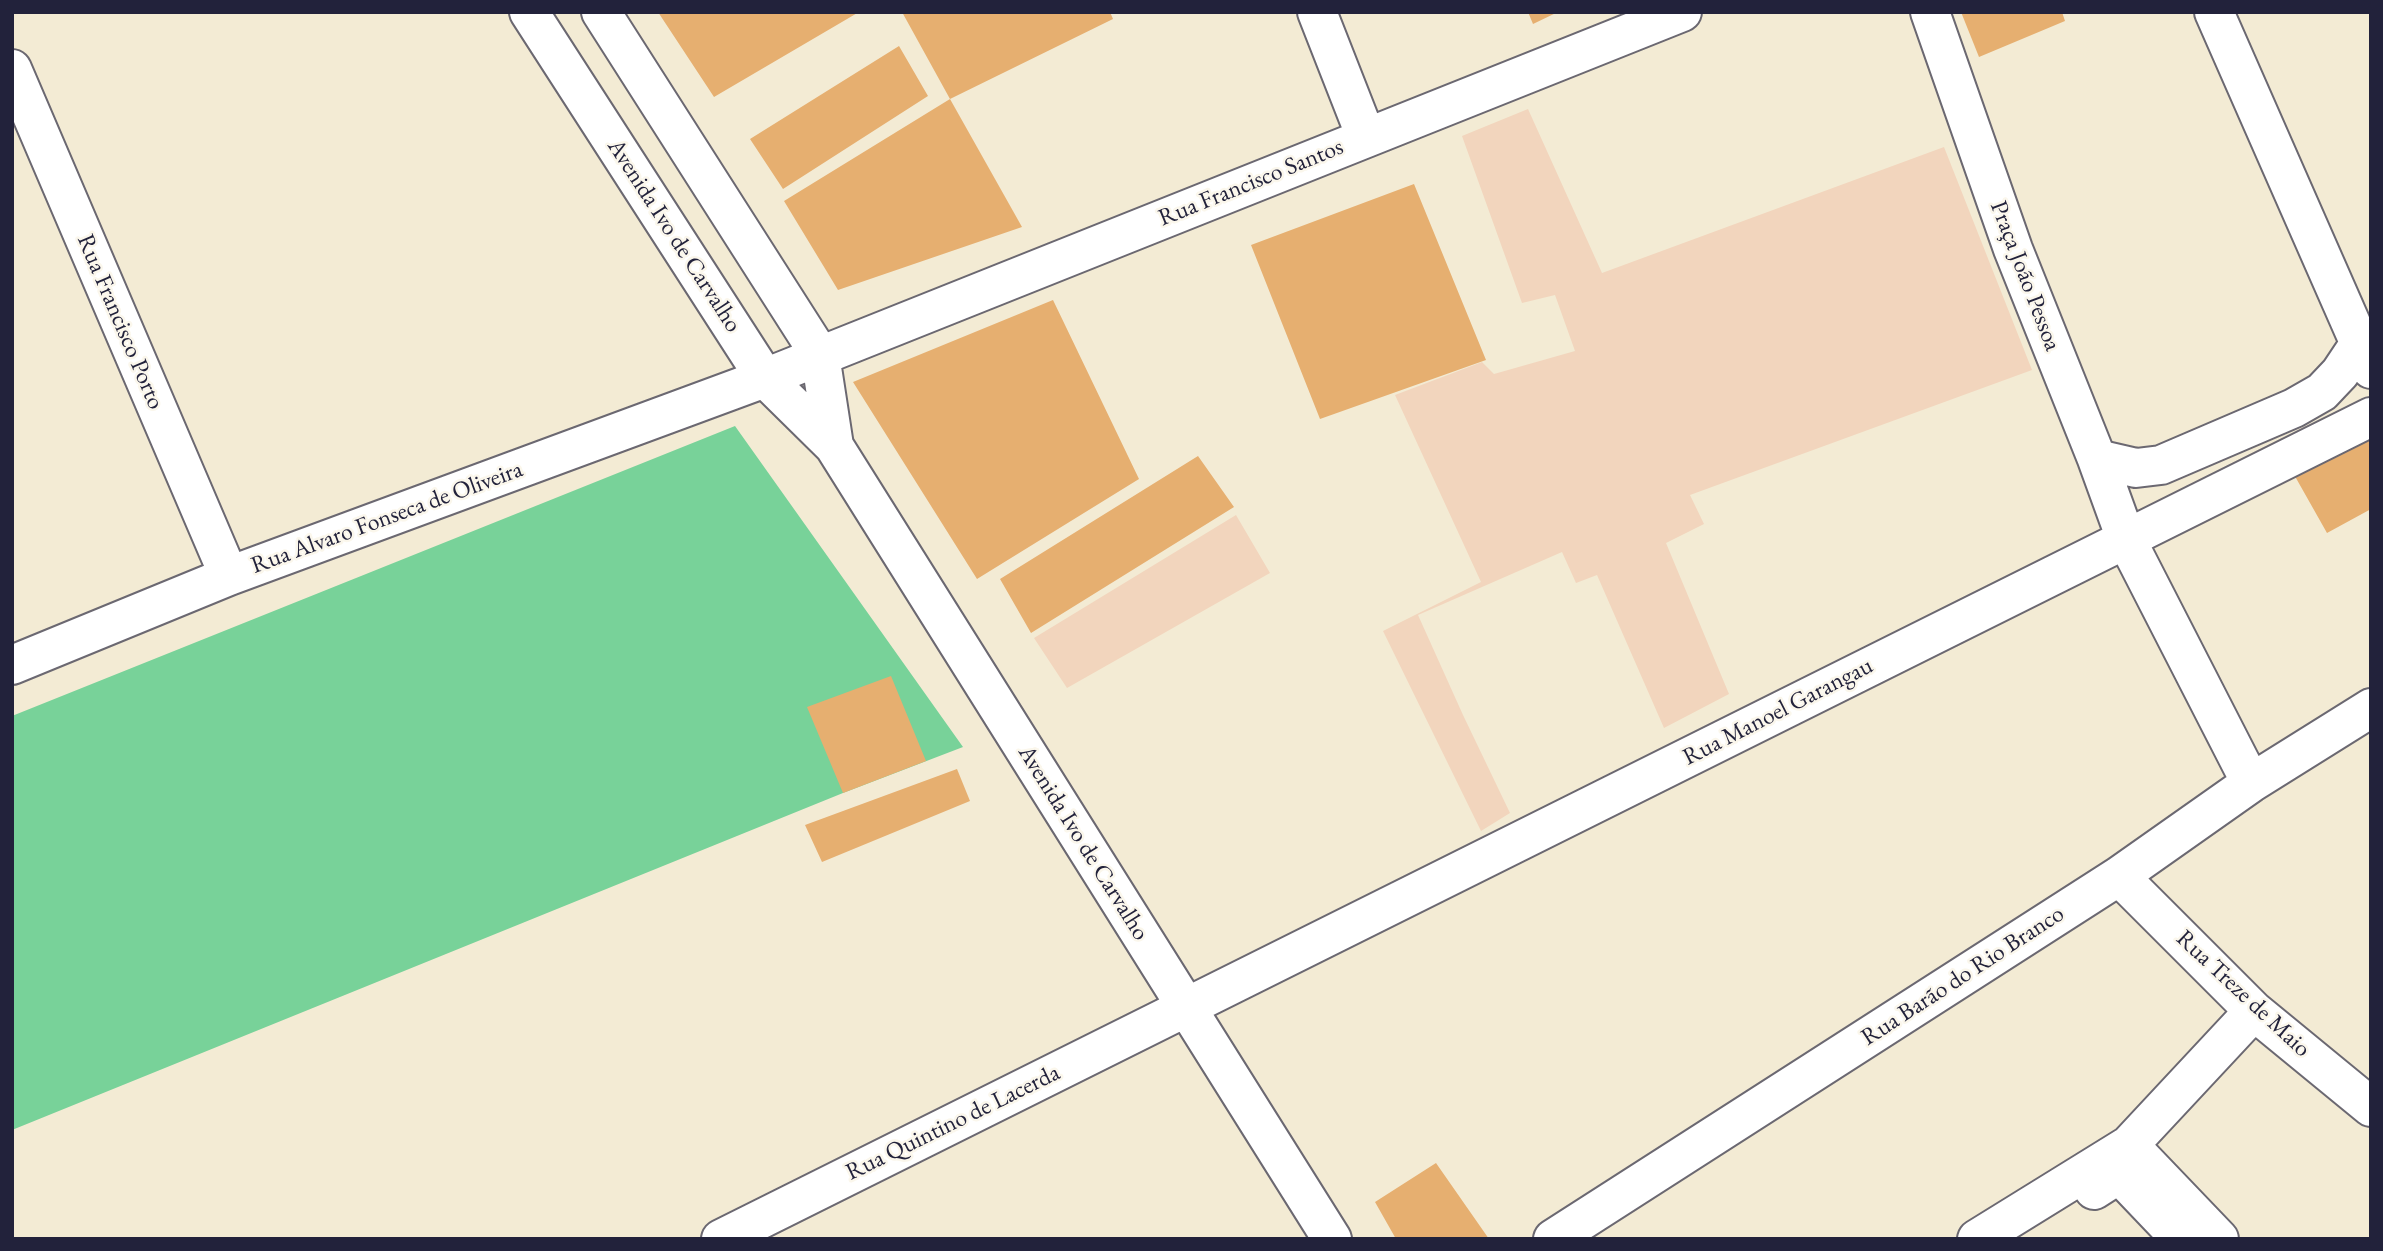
<!DOCTYPE html>
<meta charset="utf-8">
<style>
body{margin:0}
#map{position:relative;width:2383px;height:1251px;overflow:hidden;background:#f3ebd4;font-family:"EB Garamond",serif}
canvas{display:block}
.frame{position:absolute;inset:0;border:14px solid #22223b;pointer-events:none}
</style>
<div id="map">
<canvas width="2383" height="1251"></canvas>
<div class="frame"></div>
</div>
<script>
const c = document.querySelector('canvas').getContext('2d');
c.lineJoin = 'round';
function fill(path, color) {
  c.fillStyle = color;
  c.fill(path, 'evenodd');
}
function shape(rows) {
  const path = new Path2D();
  for (const r of rows) {
    path.moveTo(r[0], r[1]);
    for (let i = 2; i < r.length; i += 2) path.lineTo(r[i], r[i + 1]);
  }
  return path;
}
function trace(path, color, width, dash) {
  c.strokeStyle = color;
  c.lineWidth = width;
  c.lineCap = dash ? 'butt' : 'round';
  c.setLineDash(dash || []);
  c.stroke(path);
}
function label(font, color, halo, rows, align = 'center') {
  c.font = font + ' "EB Garamond",serif';
  c.lineWidth = 5;
  c.setLineDash([]);
  c.textBaseline = 'middle';
  c.strokeStyle = halo;
  c.fillStyle = color;
  for (const [text, x, y, turn = 0] of rows) {
    c.save();
    c.translate(x, y);
    c.rotate((+turn || 0) * Math.PI / 180);
    c.textAlign = isNaN(turn) ? turn : align;
    if (halo) c.strokeText(text, 0, 0);
    c.fillText(text, 0, 0);
    c.restore();
  }
}
fill(shape([
 [1528,109,1602,273,1944,147,2032,370,1690,495,1704,524,1666,543,1729,694,1664,728,1597,575,1576,583,1562,552,1418,615,1463,715,1510,813,1481,831,1383,631,1481,582,1395,395,1482,362,1494,374,1575,351,1555,295,1522,303,1462,136],
 [1236,515,1270,573,1067,688,1034,638]
]), '#f2d5bd');
fill(shape([
 [735,426,963,747,843,793,12,1130,12,716]
]), '#78d299');
fill(shape([
 [658,12,859,12,714,97],
 [902,12,1110,12,1113,19,950,99],
 [1528,12,1558,12,1533,24],
 [1961,12,2062,12,2065,21,1979,57],
 [899,46,928,96,783,189,750,139],
 [950,99,1022,227,838,290,784,201],
 [1414,184,1486,360,1320,419,1251,245],
 [1053,300,1139,479,977,579,853,382],
 [2371,434,2371,509,2327,533,2292,471],
 [1198,456,1234,507,1031,633,1000,579],
 [891,676,926,761,843,793,807,707],
 [957,769,970,801,822,862,805,825],
 [1436,1163,1489,1239,1396,1239,1375,1202]
]), '#e6af70');
const minor = shape([
 [529,12,765,378,834,446,1332,1239],
 [601,12,820,355,834,446],
 [1317,12,1366,137],
 [1930,12,2013,249,2097,459,2126,539,2251,783],
 [2214,12,2371,369],
 [12,69,229,576],
 [2097,459,2136,468,2161,465,2294,408,2322,392,2340,373,2360,343],
 [12,665,229,576,765,378,1682,12],
 [2119,876,2254,1011,2371,1107],
 [2121,1169,2129,1145,2254,1011],
 [2094,1190,2119,1174,2181,1239],
 [721,1239,2371,417],
 [1553,1239,2119,876,2251,783,2371,708],
 [1977,1239,2129,1145,2219,1239]
]);
trace(minor, '#6b6871', 42);
trace(minor, '#fff', 38);
label('24px', '#22223b', '#fbf7ec', [
 ["Rua Francisco Santos",1251,183,-22],
 ["Avenida Ivo de Carvalho",674,236,57],
 ["Praça João Pessoa",2025,276,69],
 ["Rua Francisco Porto",120,322,67],
 ["Rua Alvaro Fonseca de Oliveira",387,518,-20],
 ["Rua Manoel Garangau",1778,712,-27],
 ["Avenida Ivo de Carvalho",1083,843,58],
 ["Rua Barão do Rio Branco",1963,976,-33],
 ["Rua Treze de Maio",2243,994,43],
 ["Rua Quintino de Lacerda",953,1123,-26]
]);
</script>
